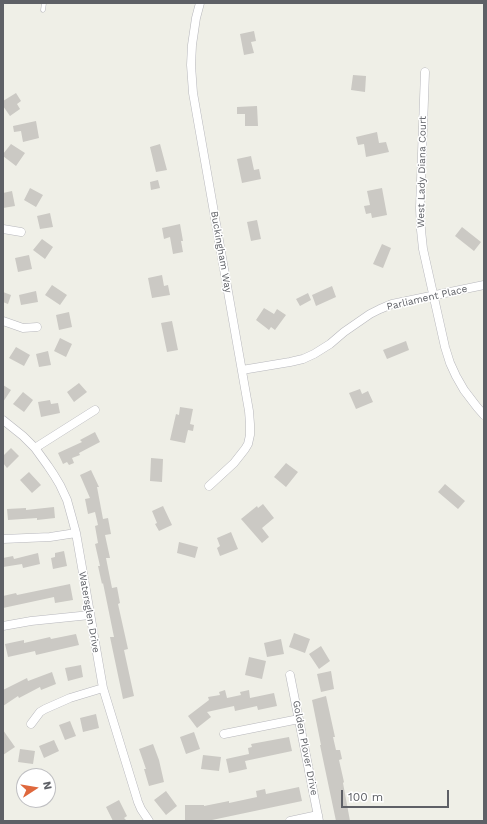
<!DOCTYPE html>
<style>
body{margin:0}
#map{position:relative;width:487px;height:824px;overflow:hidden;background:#efefe7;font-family:"Work Sans",sans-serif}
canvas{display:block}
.frame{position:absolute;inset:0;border:4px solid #5e6066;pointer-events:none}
.north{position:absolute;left:16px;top:768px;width:40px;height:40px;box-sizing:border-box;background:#fff;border:1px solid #bfbfc2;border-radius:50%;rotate:78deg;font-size:11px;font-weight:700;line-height:16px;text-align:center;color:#5e6066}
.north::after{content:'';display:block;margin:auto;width:14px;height:18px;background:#df683d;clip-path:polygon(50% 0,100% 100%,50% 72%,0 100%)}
.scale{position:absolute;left:341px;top:790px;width:108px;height:18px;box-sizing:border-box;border:2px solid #5e6066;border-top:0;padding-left:5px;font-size:12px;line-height:14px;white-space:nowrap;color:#5e6066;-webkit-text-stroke:3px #fff;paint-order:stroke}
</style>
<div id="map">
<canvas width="487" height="824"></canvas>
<div class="frame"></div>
<div class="north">N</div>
<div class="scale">100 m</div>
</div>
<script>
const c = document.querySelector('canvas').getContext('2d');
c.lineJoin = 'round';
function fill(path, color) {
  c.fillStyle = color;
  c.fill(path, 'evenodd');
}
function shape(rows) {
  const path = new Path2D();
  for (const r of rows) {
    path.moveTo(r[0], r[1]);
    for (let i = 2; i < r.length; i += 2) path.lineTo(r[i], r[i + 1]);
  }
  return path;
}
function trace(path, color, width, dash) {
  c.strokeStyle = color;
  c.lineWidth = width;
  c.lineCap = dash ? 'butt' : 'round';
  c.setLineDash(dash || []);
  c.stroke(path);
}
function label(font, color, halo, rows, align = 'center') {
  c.font = font + ' "Work Sans",sans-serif';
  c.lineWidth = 3;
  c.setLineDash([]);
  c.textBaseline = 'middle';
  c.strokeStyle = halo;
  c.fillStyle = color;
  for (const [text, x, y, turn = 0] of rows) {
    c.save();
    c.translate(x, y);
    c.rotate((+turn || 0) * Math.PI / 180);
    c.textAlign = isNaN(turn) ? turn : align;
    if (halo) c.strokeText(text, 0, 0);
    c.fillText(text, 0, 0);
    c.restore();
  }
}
fill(shape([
 [254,31,256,41,251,42,254,53,244,55,240,34],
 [353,75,366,76,365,92,351,90],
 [16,93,21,101,17,104,20,109,10,116,3,106,3,101],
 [257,106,258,126,245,126,245,114,237,114,237,107],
 [36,121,39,138,23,142,21,131,14,132,13,126],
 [377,132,379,143,386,142,389,152,366,157,364,144,358,145,356,137],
 [11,144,25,153,16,166,3,156,3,154],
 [160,144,167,170,156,172,150,147],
 [251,156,254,170,259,169,261,179,242,183,237,159],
 [158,180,160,188,151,190,150,182],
 [30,188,43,195,36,207,24,200],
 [382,188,387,215,372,218,371,213,366,214,364,206,370,205,367,191],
 [12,191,15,206,3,208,3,193],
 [50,213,53,227,40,229,37,216],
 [257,220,261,239,251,241,247,222],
 [180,224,183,241,181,241,183,252,173,254,170,237,164,239,162,228],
 [462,227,481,242,474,251,455,236],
 [42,239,53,247,45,259,33,250],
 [382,244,391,248,383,268,373,264],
 [29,255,32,269,18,272,15,258],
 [162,275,164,286,168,285,170,295,152,298,148,278],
 [52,285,67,295,60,305,45,295],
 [332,286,336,297,316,306,312,295],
 [36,291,38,302,21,305,19,295],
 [3,292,11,295,8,304,3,302],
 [308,293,311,300,300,306,296,299],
 [264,308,274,314,277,309,286,315,275,330,271,327,269,330,256,320],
 [69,312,72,327,59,330,56,315],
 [172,321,178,350,167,352,161,323],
 [60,338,72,344,66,357,54,351],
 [406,341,409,350,387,359,383,350],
 [16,347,30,355,24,366,9,358],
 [48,351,51,365,39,367,36,354],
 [79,383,87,392,74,402,67,392],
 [3,385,11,390,3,402],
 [360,389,362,394,368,391,373,402,356,409,349,393],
 [23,392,33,400,24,412,13,404],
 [50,400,51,404,58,403,60,413,41,417,38,402],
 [180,407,193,409,190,424,194,425,193,431,188,430,185,443,170,440,176,414,179,415],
 [95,432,100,442,79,453,80,455,72,458,74,463,69,465,67,462,63,464,58,453,82,442,80,440],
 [11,448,19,456,7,468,3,463,3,456],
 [151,458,163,459,162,482,150,481],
 [286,463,298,472,286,487,274,477],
 [91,470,99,487,97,487,103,519,108,518,111,534,105,535,110,558,106,558,112,588,117,587,120,603,118,604,128,649,124,650,134,696,123,699,110,637,114,637,103,583,102,584,98,566,100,566,95,544,98,543,95,526,98,525,95,512,88,514,85,499,90,498,80,475],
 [29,472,41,485,32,493,20,480],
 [445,484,465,501,458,509,438,492],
 [263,504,274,518,262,528,269,537,262,543,241,519,257,506,258,508],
 [163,506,172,525,159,531,155,524,157,523,152,511],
 [54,507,55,518,37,520,37,518,8,520,7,509,26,508,26,510],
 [231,532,238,549,220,556,217,548,220,546,217,538],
 [179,542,198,547,195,558,177,553],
 [64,551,67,566,53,569,51,558,55,557,55,553],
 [38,553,40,564,23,568,22,564,3,567,3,558,13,556,14,559],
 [70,584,73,600,55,603,54,597,3,608,3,596,16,593,17,595],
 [294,633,310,639,305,653,289,647],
 [76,634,79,645,36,655,35,651,8,657,5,644,24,640,24,643,50,637,51,639],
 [281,639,284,654,267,657,264,643],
 [321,646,330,661,319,669,309,654],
 [249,657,266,661,262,679,245,675],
 [81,665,83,677,68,681,65,668],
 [331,671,334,689,321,692,317,674],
 [52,672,56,684,41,690,40,687,19,698,18,696,3,706,3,690,27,678,28,681],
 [225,690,227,698,241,695,240,692,249,690,250,698,274,693,277,706,258,710,257,706,235,711,234,706,207,712,211,717,197,728,188,716,209,700,208,697,220,695,219,692],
 [326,696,335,737,333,737,336,750,340,750,342,759,339,760,344,782,343,783,350,821,336,821,320,745,321,745,312,700],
 [96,714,99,728,83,732,80,718],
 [70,721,76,736,65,740,59,725],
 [3,730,15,747,3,755],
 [194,732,200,749,186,754,180,737],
 [289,737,292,751,245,761,247,769,229,773,226,759,249,754,248,748,252,747,251,744],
 [54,740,59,751,44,758,39,746],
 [153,744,159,760,164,782,149,786,144,769,146,769,139,749],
 [20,749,35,751,33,764,18,762],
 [203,755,221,757,219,771,201,769],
 [299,787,302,801,212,820,185,820,185,805,204,805,204,806,229,801,229,803,257,797,256,791,265,789,266,794],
 [166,791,177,806,166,815,154,800],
 [119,800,127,816,124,818,127,821,113,821,106,807]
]), '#cbc9c4');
const service = shape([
 [43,10,44,3]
]);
const minor = shape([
 [200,3,196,18,192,45,191,65,193,93,249,411,250,424,250,435,248,444,245,449,234,463,209,486],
 [425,72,420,208,421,230,423,249,445,347,450,363,456,376,464,390,477,407,484,415],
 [3,229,21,232],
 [3,321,23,328,37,327],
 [242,370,290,362,303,359,314,354,330,344,344,332,370,314,380,309,392,304,484,285],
 [3,420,23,436,35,448,48,466,54,475,60,485,67,500,72,518,76,533,103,688,138,802,141,809,149,821],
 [35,448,95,410],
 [3,539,50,537,76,533],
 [3,626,31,621,90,615],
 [290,675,319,821],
 [31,724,40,712,45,709,70,698,103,688],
 [224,734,299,719],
 [290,821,318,815]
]);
trace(service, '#b7b7bc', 5);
trace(minor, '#b7b7bc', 9);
trace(service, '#fff', 4);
trace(minor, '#fff', 8);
label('10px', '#5e6066', '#fff', [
 ["West Lady Diana Court",422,172,-89],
 ["Buckingham Way",221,252,80],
 ["Parliament Place",427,298,-13],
 ["Watersglen Drive",89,612,80],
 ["Golden Plover Drive",305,748,79]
]);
</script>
